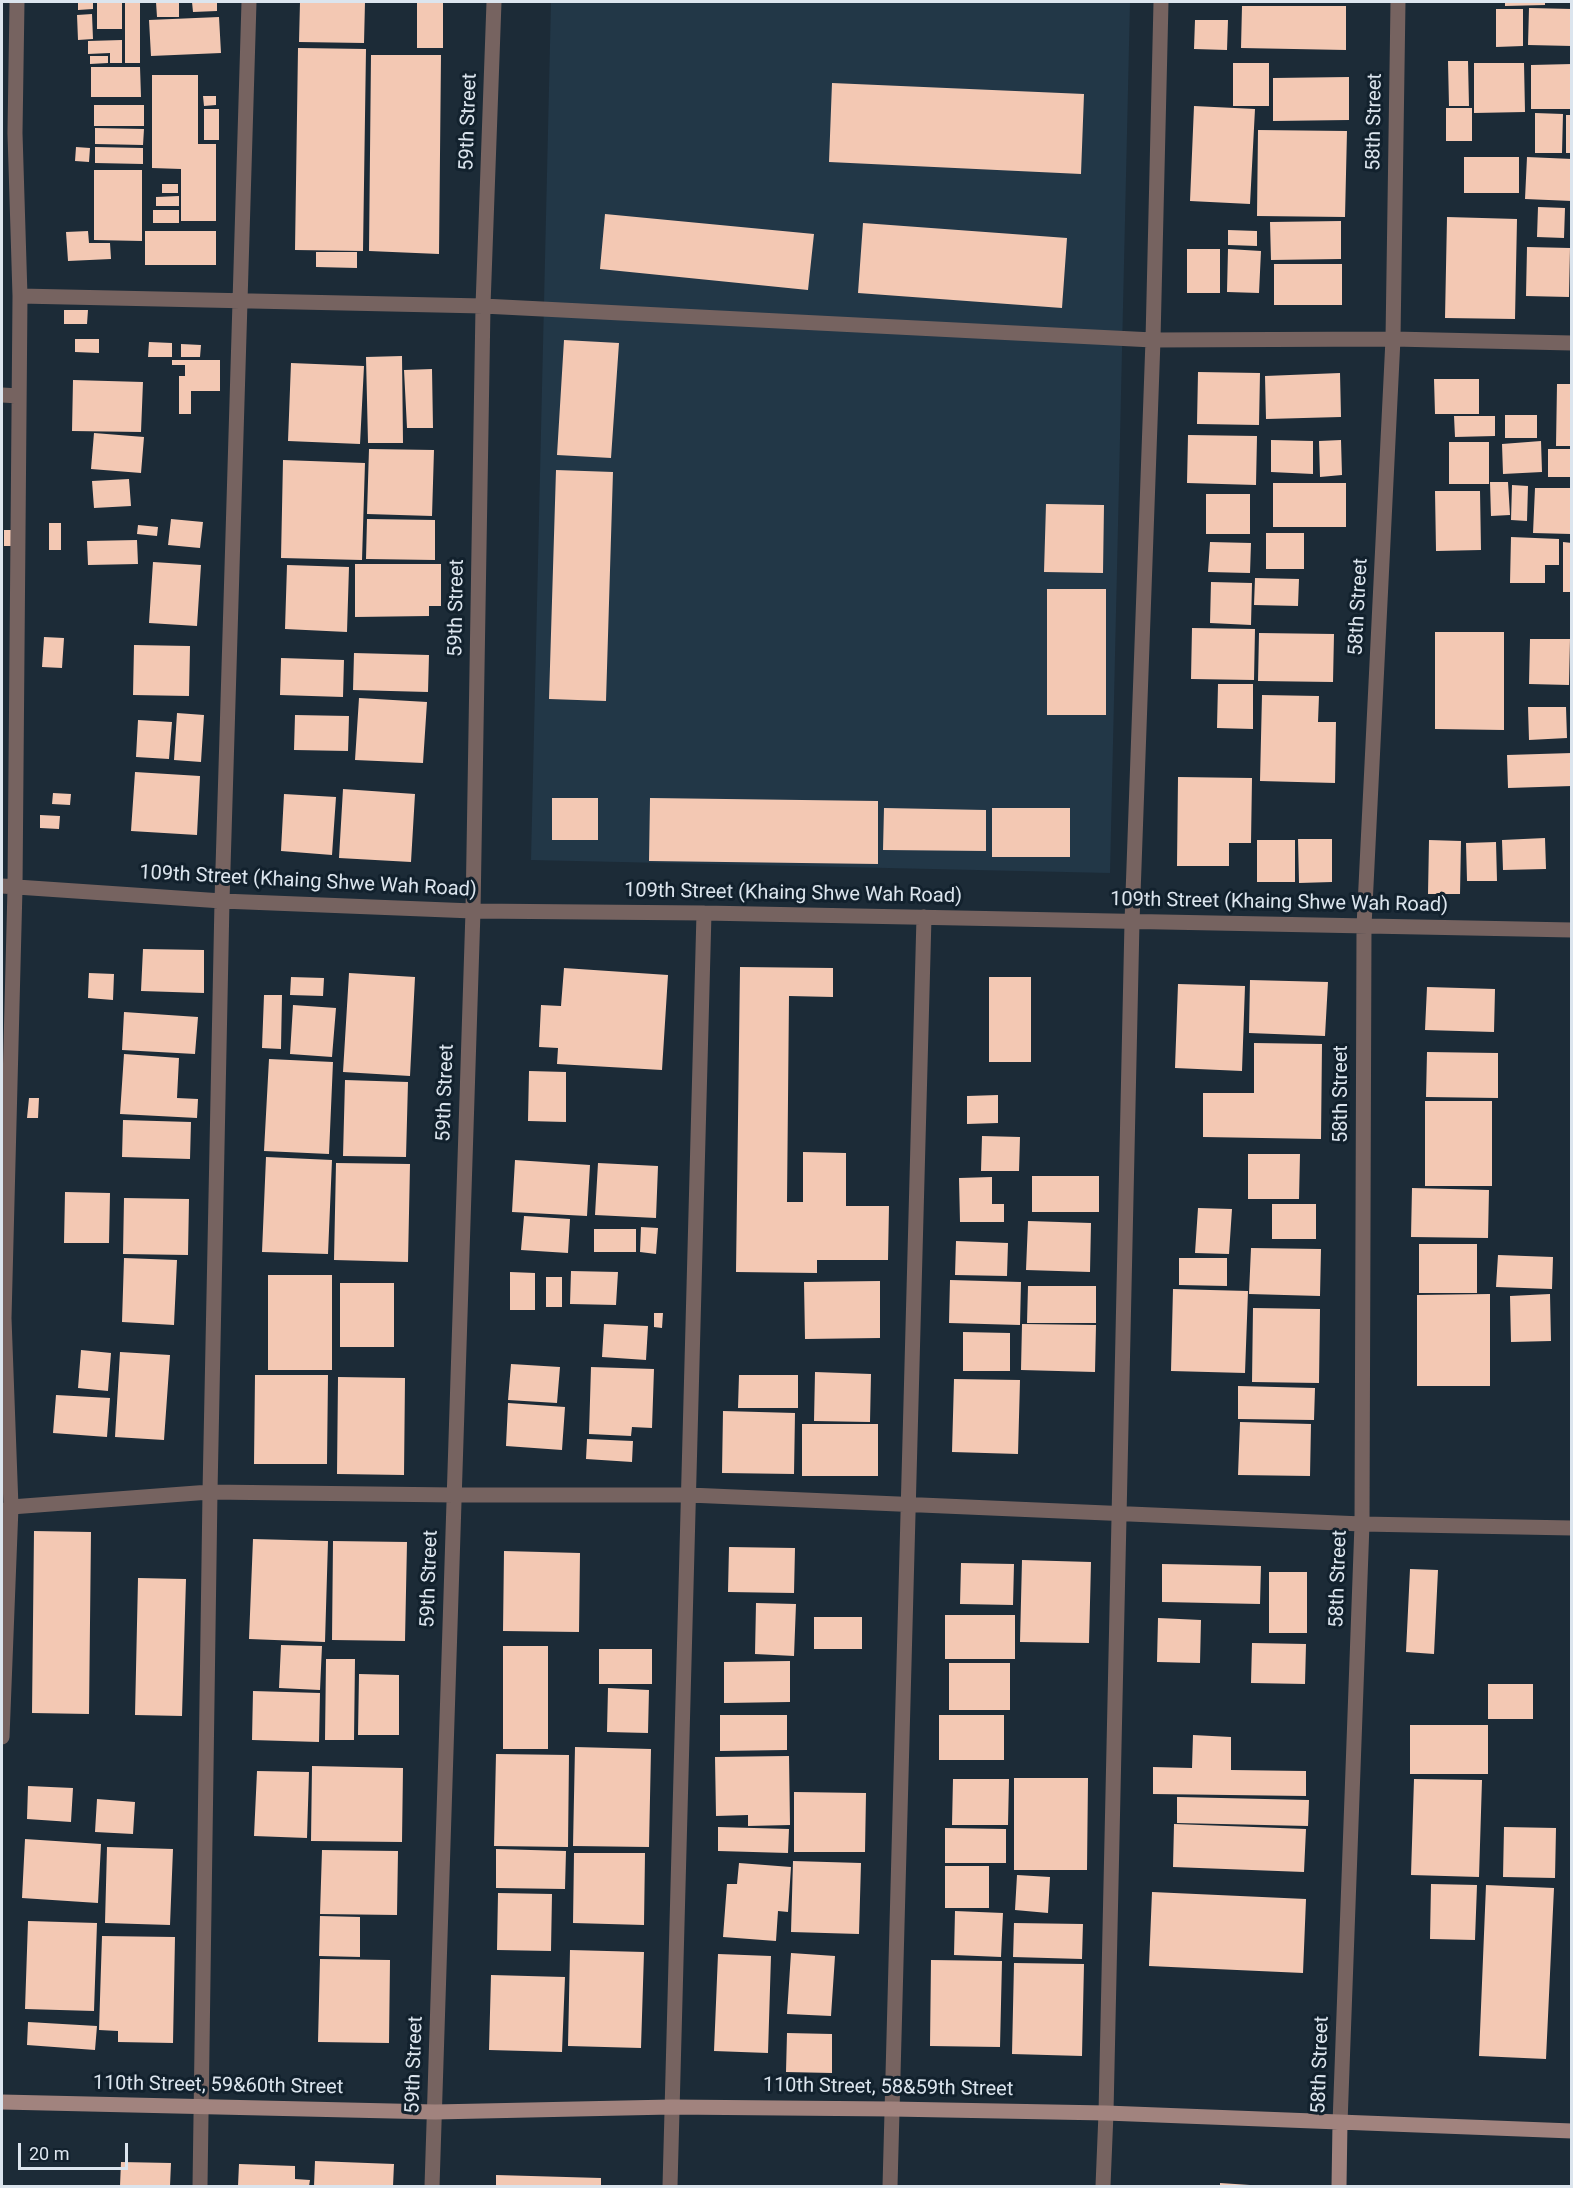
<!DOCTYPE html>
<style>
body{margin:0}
#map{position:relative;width:1573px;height:2188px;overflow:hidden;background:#1c2b37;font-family:Roboto,sans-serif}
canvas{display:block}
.frame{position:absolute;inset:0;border:3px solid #dce5ee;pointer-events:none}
.scale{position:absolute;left:18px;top:2143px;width:110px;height:27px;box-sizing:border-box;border:3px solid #dce5ee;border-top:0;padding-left:8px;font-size:18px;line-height:21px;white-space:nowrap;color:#dce5ee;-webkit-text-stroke:4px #12212d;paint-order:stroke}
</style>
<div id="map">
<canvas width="1573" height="2188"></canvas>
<div class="frame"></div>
<div class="scale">20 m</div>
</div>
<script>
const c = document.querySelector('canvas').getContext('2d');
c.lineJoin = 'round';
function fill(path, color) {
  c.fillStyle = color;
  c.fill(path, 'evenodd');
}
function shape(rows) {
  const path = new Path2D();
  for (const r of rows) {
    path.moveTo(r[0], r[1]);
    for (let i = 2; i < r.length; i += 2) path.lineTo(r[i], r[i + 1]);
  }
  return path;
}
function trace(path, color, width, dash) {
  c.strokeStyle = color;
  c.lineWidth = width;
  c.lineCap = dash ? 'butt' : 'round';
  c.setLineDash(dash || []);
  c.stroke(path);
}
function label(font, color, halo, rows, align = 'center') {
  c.font = font + ' Roboto,sans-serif';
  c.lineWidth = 6;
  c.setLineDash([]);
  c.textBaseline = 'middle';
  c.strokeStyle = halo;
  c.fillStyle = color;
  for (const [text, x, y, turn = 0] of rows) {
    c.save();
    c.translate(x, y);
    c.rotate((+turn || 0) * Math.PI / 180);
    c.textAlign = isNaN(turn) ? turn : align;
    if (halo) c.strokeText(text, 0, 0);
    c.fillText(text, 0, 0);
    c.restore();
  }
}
fill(shape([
 [551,2,1130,2,1110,873,531,860]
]), '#223747');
fill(shape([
 [78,2,93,2,93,9,78,10],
 [97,2,122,2,122,29,97,29],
 [125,2,140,2,140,63,125,63],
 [156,2,179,2,179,17,157,17],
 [192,2,217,2,217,11,193,12],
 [300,2,365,2,364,43,299,42],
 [417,2,443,2,443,48,417,48],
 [1505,2,1545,2,1545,5,1505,6],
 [1242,6,1346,6,1346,50,1241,48],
 [1529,8,1572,9,1572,46,1528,45],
 [1496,9,1523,9,1523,46,1496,47],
 [92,14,93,39,78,40,77,15],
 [219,17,221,53,151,56,149,20],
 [1195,20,1228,20,1227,50,1194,49],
 [122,40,122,63,110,63,110,53,88,54,88,41],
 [298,48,366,49,363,251,295,250],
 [371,55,441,55,439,254,369,251],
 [90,56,108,56,108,63,90,64],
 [1448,61,1468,61,1469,106,1449,106],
 [1233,63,1269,63,1269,106,1233,106],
 [1474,63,1524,63,1525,112,1474,113],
 [1572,64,1572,109,1531,109,1531,65],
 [91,67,140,67,141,97,91,97],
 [152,75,198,75,198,144,216,144,216,221,181,221,181,169,152,168],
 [1349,77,1349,120,1273,121,1273,78],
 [832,83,1084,94,1081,174,829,162],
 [203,96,216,96,216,105,204,106],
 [94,105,144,105,144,126,94,126],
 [1194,106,1255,109,1250,204,1190,201],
 [1446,108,1472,108,1472,141,1446,141],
 [204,109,219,109,219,140,204,140],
 [1535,113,1563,114,1562,153,1535,153],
 [1566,115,1572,115,1572,153,1566,153],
 [95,128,144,129,143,145,95,144],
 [1258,130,1347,131,1345,217,1257,216],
 [76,147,90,148,89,162,75,161],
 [95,147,143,148,143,164,95,163],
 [1464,157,1519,157,1519,193,1464,193],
 [1527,157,1572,159,1572,201,1525,199],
 [94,170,142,170,142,241,94,240],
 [162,184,178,184,178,193,162,193],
 [179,196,179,206,156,206,156,197],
 [1538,207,1565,208,1564,238,1537,237],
 [153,210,179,210,179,223,153,223],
 [605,214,814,234,808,290,600,269],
 [1447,217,1517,219,1515,319,1445,318],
 [1341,221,1341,259,1271,260,1270,222],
 [863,223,1067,238,1062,308,858,293],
 [1228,230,1257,231,1257,246,1228,245],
 [88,231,89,243,110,243,111,259,68,261,66,232],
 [145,231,216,231,216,265,145,265],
 [1527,247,1570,248,1569,297,1526,296],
 [1187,249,1220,249,1220,293,1187,293],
 [1228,249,1261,251,1259,293,1227,292],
 [316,252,357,252,357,268,316,267],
 [1274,264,1342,264,1342,305,1274,305],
 [64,310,88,310,87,324,64,324],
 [75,339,99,339,99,353,75,352],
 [564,340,619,343,611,458,557,455],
 [149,342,172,343,172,357,148,357],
 [181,344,201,345,200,357,181,357],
 [402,356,403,443,368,443,366,357],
 [172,360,220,360,220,391,191,391,191,414,179,414,179,376,185,376,185,365,172,365],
 [291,363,364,366,360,444,288,441],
 [432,369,433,428,407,428,404,370],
 [1198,372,1260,373,1259,425,1197,424],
 [1340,373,1341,417,1266,419,1265,376],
 [1434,379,1479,379,1479,414,1435,414],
 [73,380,143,382,141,432,72,431],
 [1557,384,1572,384,1572,446,1556,446],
 [1505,415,1537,415,1537,438,1505,438],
 [1454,416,1495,416,1495,436,1455,437],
 [94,433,144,437,141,473,91,469],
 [1188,435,1257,436,1256,485,1187,483],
 [1271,440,1313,441,1313,474,1271,472],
 [1341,440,1342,475,1320,477,1319,441],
 [1541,441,1542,472,1503,474,1502,444],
 [1449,442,1489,442,1489,484,1449,484],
 [369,449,434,450,432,516,367,514],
 [1548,449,1572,449,1572,477,1548,477],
 [283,460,365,463,362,560,281,558],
 [556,470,613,472,606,701,549,699],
 [129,479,131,506,94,508,92,481],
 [1490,482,1508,482,1510,515,1491,516],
 [1273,483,1346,483,1346,527,1273,527],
 [1512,485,1528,486,1527,521,1511,520],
 [1535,488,1572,488,1571,534,1533,533],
 [1435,491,1480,491,1481,550,1436,551],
 [1206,494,1250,494,1250,534,1206,534],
 [1046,504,1104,505,1103,573,1044,572],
 [171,519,203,522,200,548,168,545],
 [367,519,435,520,435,560,366,559],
 [49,523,61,523,61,550,49,550],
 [138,525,158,527,157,536,137,534],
 [4,530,15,530,15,546,4,546],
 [1266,533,1304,533,1304,569,1266,569],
 [1511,537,1559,539,1559,565,1545,565,1545,583,1510,583],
 [137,540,138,564,88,565,87,541],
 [1210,542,1251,543,1250,573,1208,572],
 [1563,542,1572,543,1572,592,1563,592],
 [153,562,201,565,197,626,149,623],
 [355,564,441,564,441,606,429,606,429,616,355,617],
 [287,565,349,567,347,632,285,629],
 [1255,578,1299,579,1298,606,1254,605],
 [1211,582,1252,583,1251,625,1210,623],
 [1047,589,1106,589,1106,715,1047,715],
 [1192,628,1255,629,1254,680,1191,679],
 [1435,632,1504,632,1504,730,1435,729],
 [1259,633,1334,634,1333,682,1258,681],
 [44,637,64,638,62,668,42,667],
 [1530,639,1570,639,1569,685,1529,684],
 [134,645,190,646,189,696,133,695],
 [354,653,429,655,428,692,353,690],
 [281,658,344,660,343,697,280,695],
 [1218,684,1253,684,1253,729,1217,728],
 [1262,695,1319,696,1318,722,1336,722,1335,783,1260,781],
 [359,698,427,702,423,763,355,760],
 [1528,707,1566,707,1567,738,1529,740],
 [177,713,204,715,201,762,174,760],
 [295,715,349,716,348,751,294,750],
 [138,720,172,722,169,759,136,757],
 [1572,753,1572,786,1508,788,1507,755],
 [135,772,200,776,197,835,131,831],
 [1178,777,1252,778,1251,843,1229,843,1229,866,1177,866],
 [343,789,415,794,411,862,339,858],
 [53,793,71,794,70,805,52,804],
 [284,794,336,797,332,855,281,851],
 [552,798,598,798,598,840,552,840],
 [650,798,878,801,878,864,649,861],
 [884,808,986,810,986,851,883,850],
 [992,808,1070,808,1070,857,992,857],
 [40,815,60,816,59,829,40,828],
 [1545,838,1546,869,1503,870,1502,840],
 [1298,839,1332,839,1332,882,1299,883],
 [1257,840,1295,840,1295,882,1257,882],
 [1429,840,1461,841,1460,894,1428,894],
 [1496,842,1497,881,1467,881,1466,843],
 [143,949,204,950,204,993,141,991],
 [740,967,833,968,833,997,789,996,787,1202,803,1202,803,1152,846,1153,846,1206,889,1206,888,1260,817,1260,817,1273,736,1272],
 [564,968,668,975,662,1070,557,1064,558,1048,539,1047,541,1005,561,1006],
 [89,973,114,974,113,1000,88,998],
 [349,973,415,977,410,1076,343,1072],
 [291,977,324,978,323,996,290,995],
 [989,977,1031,977,1031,1062,989,1062],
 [1250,980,1328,982,1325,1036,1249,1033],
 [1178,984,1245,986,1242,1071,1175,1068],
 [1427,987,1495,989,1494,1032,1425,1030],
 [264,995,282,995,281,1049,262,1048],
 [293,1005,336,1008,332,1057,290,1054],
 [124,1012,198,1017,195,1054,122,1050],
 [1254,1043,1322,1044,1321,1139,1203,1137,1203,1093,1254,1093],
 [1427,1052,1498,1053,1498,1098,1426,1097],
 [124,1054,179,1058,177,1098,198,1099,197,1118,120,1114],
 [269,1059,333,1062,329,1154,264,1151],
 [529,1071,566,1072,566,1122,528,1121],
 [345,1080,408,1082,406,1157,343,1156],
 [998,1095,998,1123,967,1124,967,1096],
 [29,1098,39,1098,38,1118,27,1118],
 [1425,1101,1492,1101,1492,1186,1425,1186],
 [123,1120,191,1122,190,1159,122,1157],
 [982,1136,1020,1137,1019,1171,981,1171],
 [1248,1154,1300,1154,1299,1199,1248,1199],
 [266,1157,332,1160,328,1254,262,1252],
 [515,1160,590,1165,587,1216,512,1212],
 [336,1163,410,1164,408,1262,334,1260],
 [598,1163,658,1166,656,1218,595,1215],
 [1032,1176,1099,1176,1099,1212,1032,1212],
 [992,1177,992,1204,1004,1204,1004,1222,960,1222,959,1178],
 [1412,1188,1489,1190,1488,1238,1411,1237],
 [65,1192,110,1193,109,1243,64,1243],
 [124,1198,189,1199,188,1255,123,1254],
 [1272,1204,1316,1204,1316,1239,1272,1239],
 [1198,1208,1232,1209,1229,1254,1195,1253],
 [524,1216,570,1219,568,1253,521,1250],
 [1028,1221,1091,1223,1090,1272,1026,1270],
 [641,1227,658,1228,656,1254,640,1252],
 [594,1229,636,1229,636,1252,594,1252],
 [956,1241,1008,1243,1007,1276,955,1275],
 [1419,1244,1477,1244,1477,1293,1419,1293],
 [1251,1248,1321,1249,1320,1296,1249,1294],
 [1498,1255,1553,1257,1552,1289,1496,1287],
 [124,1258,177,1260,174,1325,122,1322],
 [1179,1258,1227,1258,1227,1286,1179,1285],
 [571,1271,618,1272,616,1305,570,1304],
 [510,1272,535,1273,535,1310,510,1310],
 [268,1275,332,1275,332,1370,268,1370],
 [546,1277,562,1277,562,1307,546,1307],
 [950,1280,1021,1282,1020,1325,949,1323],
 [880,1281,880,1338,805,1339,804,1282],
 [340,1283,394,1283,394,1347,340,1347],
 [1028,1286,1096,1286,1096,1323,1027,1323],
 [1173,1289,1248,1291,1245,1373,1171,1371],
 [1490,1294,1490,1386,1417,1386,1417,1295],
 [1550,1294,1551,1341,1511,1342,1510,1296],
 [1253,1308,1320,1309,1319,1383,1252,1382],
 [654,1313,663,1313,662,1328,654,1327],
 [604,1324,648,1326,646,1360,602,1357],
 [1022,1324,1096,1325,1095,1372,1021,1370],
 [963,1332,1010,1333,1010,1371,963,1371],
 [81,1350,111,1353,108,1391,78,1388],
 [120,1352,170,1355,164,1440,115,1437],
 [511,1364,560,1367,557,1403,508,1400],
 [591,1367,654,1369,652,1428,632,1427,631,1436,589,1434],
 [815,1372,871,1374,870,1422,814,1421],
 [255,1375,328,1375,327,1464,254,1464],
 [739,1375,798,1375,798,1408,738,1408],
 [338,1377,405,1378,404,1475,337,1474],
 [954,1379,1020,1380,1018,1454,952,1452],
 [1238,1386,1315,1388,1314,1420,1238,1419],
 [56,1395,110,1398,107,1437,53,1433],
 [508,1403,565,1407,562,1450,506,1446],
 [723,1411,795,1413,794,1474,722,1473],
 [1240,1422,1311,1424,1310,1476,1238,1475],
 [802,1424,878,1424,878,1476,802,1476],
 [587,1439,633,1441,632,1462,586,1459],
 [34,1531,91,1532,89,1714,32,1713],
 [253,1539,328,1541,325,1642,249,1639],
 [333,1541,407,1542,405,1641,332,1640],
 [729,1547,795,1548,794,1593,728,1592],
 [504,1551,580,1553,579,1632,503,1631],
 [1022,1560,1091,1562,1089,1643,1020,1642],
 [961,1563,1014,1564,1013,1605,960,1604],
 [1162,1564,1261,1566,1260,1604,1162,1602],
 [1410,1569,1438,1570,1434,1654,1406,1652],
 [1269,1572,1307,1572,1307,1633,1269,1633],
 [138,1578,186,1579,182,1716,135,1715],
 [756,1603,796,1604,794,1656,755,1654],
 [945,1615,1015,1615,1015,1659,945,1659],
 [814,1617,862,1617,862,1649,814,1649],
 [1158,1618,1201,1620,1200,1663,1157,1662],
 [1252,1643,1306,1644,1305,1684,1251,1683],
 [281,1645,322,1646,320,1690,279,1688],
 [503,1646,548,1646,548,1749,503,1749],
 [599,1649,652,1649,652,1684,599,1684],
 [326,1659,355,1659,354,1740,325,1740],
 [790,1661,790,1702,724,1703,724,1662],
 [949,1663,1010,1663,1010,1710,949,1710],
 [359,1674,399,1675,399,1735,358,1735],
 [1488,1684,1533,1684,1533,1719,1488,1719],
 [608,1688,649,1690,648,1733,607,1732],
 [253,1691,320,1693,319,1742,252,1740],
 [720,1715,787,1715,787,1750,720,1751],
 [939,1715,1004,1715,1004,1760,939,1760],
 [1410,1725,1488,1725,1488,1774,1410,1774],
 [1193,1735,1231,1737,1231,1770,1306,1771,1306,1796,1153,1794,1153,1767,1192,1768],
 [575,1747,651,1749,649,1847,573,1846],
 [496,1754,569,1755,568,1847,494,1846],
 [789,1756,790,1825,748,1826,748,1815,716,1816,715,1757],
 [312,1766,403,1768,402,1842,311,1841],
 [257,1771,309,1772,307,1838,254,1836],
 [1014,1778,1088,1778,1087,1870,1014,1870],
 [953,1779,1009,1779,1008,1825,952,1825],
 [1414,1779,1482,1780,1479,1877,1411,1875],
 [28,1786,73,1788,71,1822,27,1819],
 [794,1792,866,1793,865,1852,794,1852],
 [1177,1797,1309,1800,1308,1826,1177,1823],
 [97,1799,135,1802,133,1834,95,1832],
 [1174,1824,1306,1829,1304,1872,1173,1867],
 [718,1827,789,1829,788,1853,718,1851],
 [1504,1827,1556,1828,1555,1878,1503,1877],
 [945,1828,1006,1829,1006,1863,945,1863],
 [25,1839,101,1844,98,1903,22,1898],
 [107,1847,173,1849,170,1925,105,1923],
 [496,1849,566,1851,565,1889,496,1888],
 [322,1850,398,1851,397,1915,320,1914],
 [574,1853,645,1853,644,1925,573,1923],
 [793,1861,861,1863,859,1934,791,1932],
 [739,1863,791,1867,788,1912,778,1911,776,1941,723,1937,727,1884,737,1884],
 [945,1866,989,1866,989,1908,945,1908],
 [1017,1875,1050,1877,1048,1913,1015,1910],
 [1431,1884,1477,1885,1475,1940,1430,1939],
 [1486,1885,1554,1888,1546,2059,1479,2056],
 [1152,1892,1306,1899,1303,1973,1149,1966],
 [498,1893,552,1894,551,1951,497,1950],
 [955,1911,1003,1913,1001,1957,954,1955],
 [320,1916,360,1917,360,1957,319,1956],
 [28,1921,97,1923,94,2011,25,2009],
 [1014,1923,1083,1924,1082,1959,1013,1957],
 [102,1936,175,1937,173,2043,118,2042,118,2031,99,2030],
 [570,1950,644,1952,641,2048,568,2046],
 [791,1953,835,1956,831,2016,787,2014],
 [718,1954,771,1956,768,2053,714,2051],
 [320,1959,390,1960,389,2043,318,2042],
 [931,1960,1002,1961,1000,2047,930,2046],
 [1014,1963,1084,1964,1082,2056,1012,2054],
 [491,1975,565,1977,562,2052,489,2050],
 [28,2022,97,2026,95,2050,27,2045],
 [787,2033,832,2034,832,2073,786,2072],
 [315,2161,394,2164,393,2186,314,2186],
 [121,2162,171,2163,170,2186,120,2186],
 [239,2164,295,2166,295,2179,310,2180,309,2186,238,2186],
 [496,2175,601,2178,601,2186,496,2186],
 [1220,2183,1250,2185,1250,2186,1220,2186]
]), '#f3c8b3');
trace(shape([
 [20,296,483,306,1153,340,1393,339,1572,343],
 [2,395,19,396],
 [2,886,222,901,473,911,704,913,1572,930],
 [2,1512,11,1507,210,1492,454,1495,689,1495,1362,1524,1572,1528],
 [2,1737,11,1507,4,1318,15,888,20,296,15,133,17,2],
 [1340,2123,1362,1524,1364,926,1393,339,1398,2],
 [200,2186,210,1492,222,901,249,2],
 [432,2186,473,911,483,306,494,2],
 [670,2186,704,913],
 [890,2186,924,917],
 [1103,2186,1106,2113,1132,922,1153,340,1161,2]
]), '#766360', 15);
trace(shape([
 [2,2102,435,2112,671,2107,892,2109,1106,2113,1572,2131],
 [1339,2186,1340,2123]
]), '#a1837e', 15);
label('20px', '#dce5ee', '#12212d', [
 ["59th Street",469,122,-88],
 ["58th Street",1375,122,-89],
 ["58th Street",1359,607,-87],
 ["59th Street",457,608,-89],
 ["109th Street (Khaing Shwe Wah Road)",308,882,3],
 ["109th Street (Khaing Shwe Wah Road)",793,894,1],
 ["109th Street (Khaing Shwe Wah Road)",1279,903,1],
 ["59th Street",446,1093,-88],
 ["58th Street",1342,1094,-90],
 ["59th Street",430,1579,-88],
 ["58th Street",1339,1579,-88],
 ["59th Street",415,2065,-88],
 ["58th Street",1321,2065,-88],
 ["110th Street, 59&60th Street",218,2086,1],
 ["110th Street, 58&59th Street",888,2088,1]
]);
</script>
